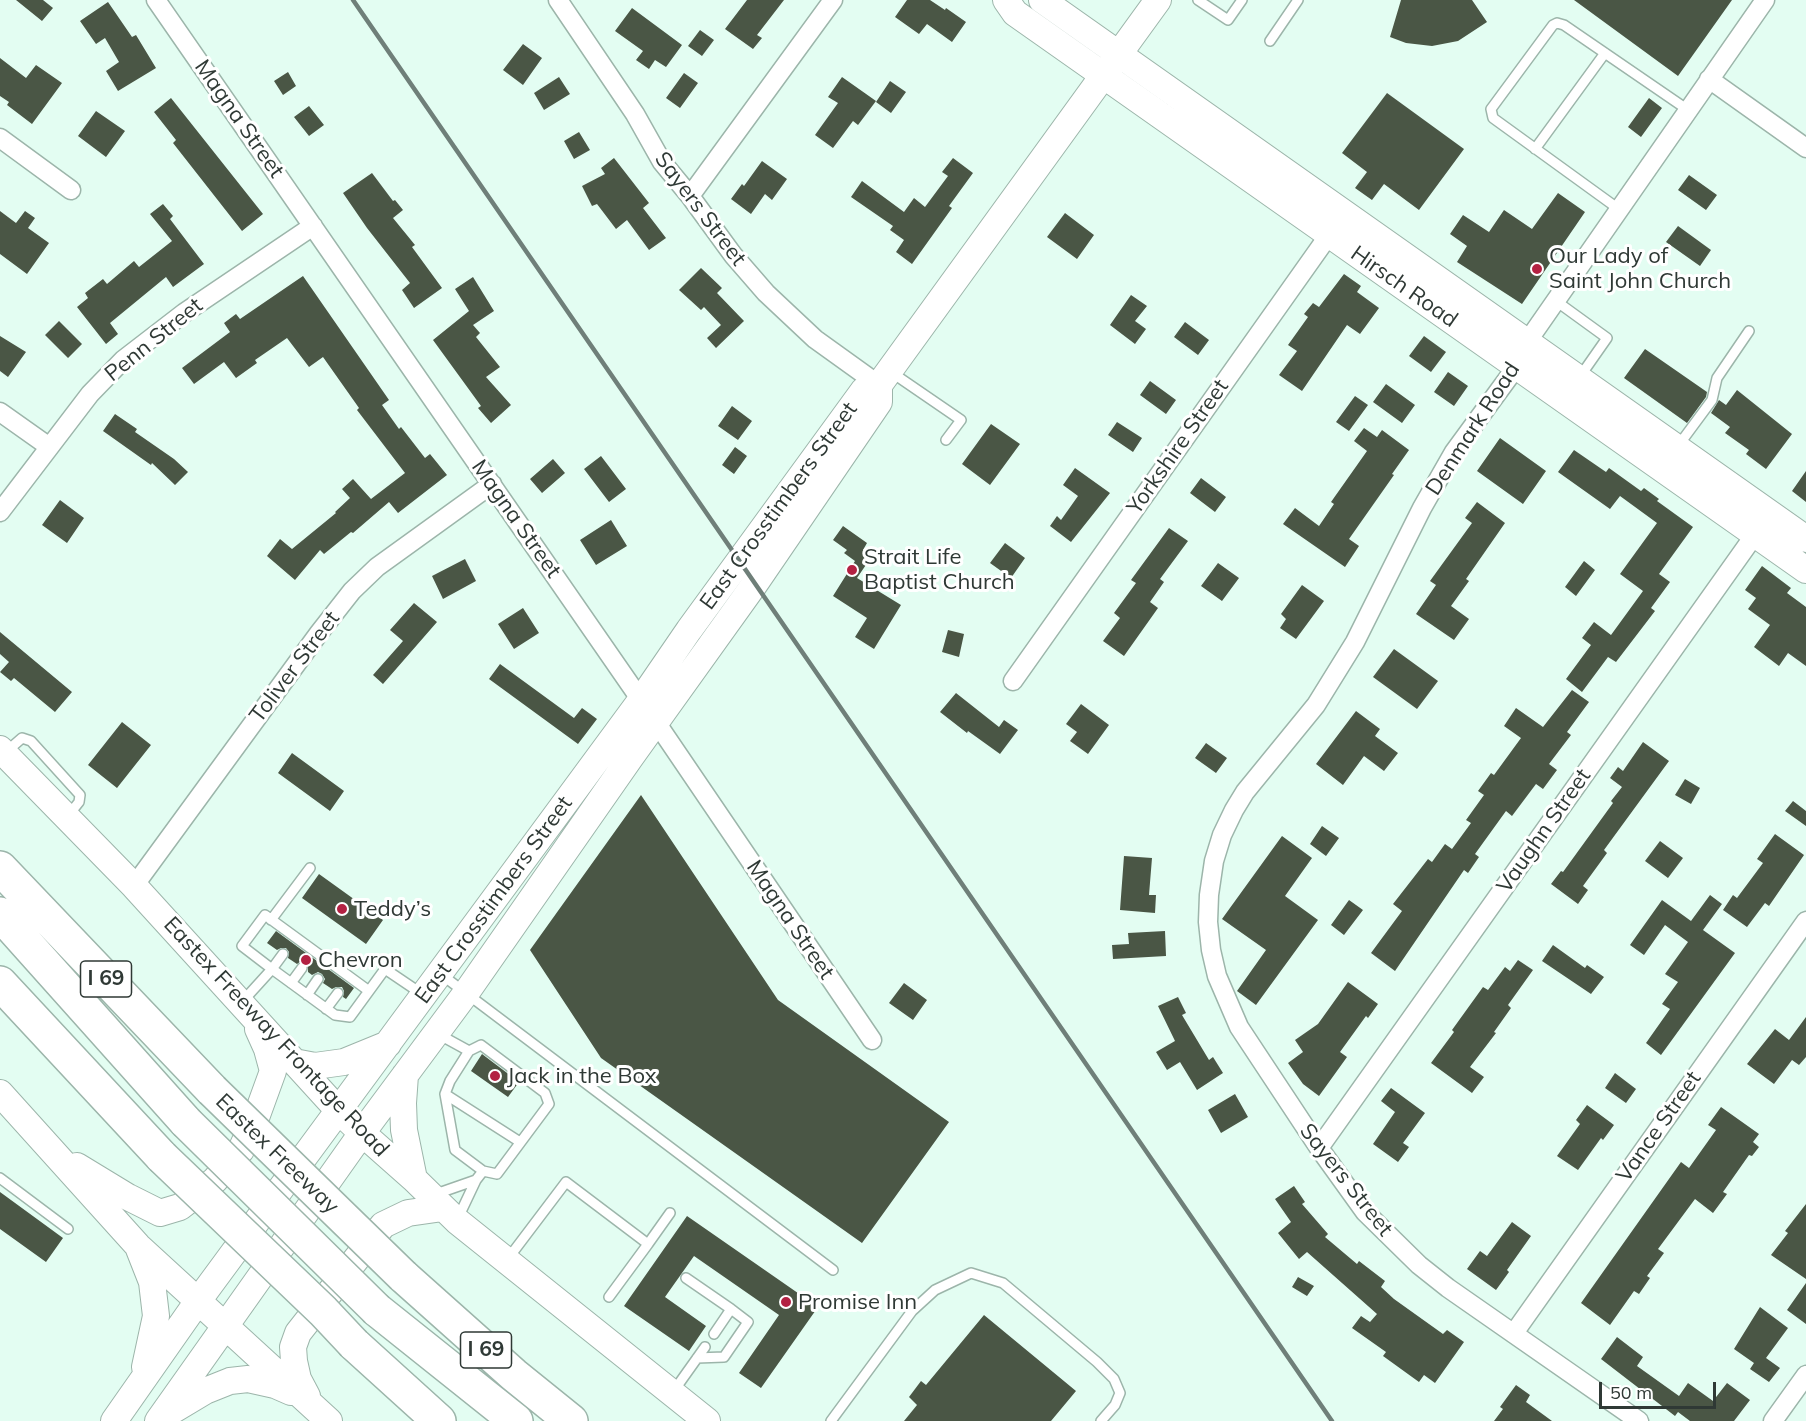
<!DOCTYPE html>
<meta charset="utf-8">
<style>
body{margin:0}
#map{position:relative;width:1806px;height:1421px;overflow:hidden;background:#e3fdf2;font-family:Mulish,sans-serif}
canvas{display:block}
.scale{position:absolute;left:1599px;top:1382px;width:117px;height:27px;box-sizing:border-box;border:3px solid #2f3935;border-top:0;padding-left:8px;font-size:18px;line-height:21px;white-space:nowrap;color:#2f3935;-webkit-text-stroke:4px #fff;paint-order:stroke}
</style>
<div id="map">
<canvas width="1806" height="1421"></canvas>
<div class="scale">50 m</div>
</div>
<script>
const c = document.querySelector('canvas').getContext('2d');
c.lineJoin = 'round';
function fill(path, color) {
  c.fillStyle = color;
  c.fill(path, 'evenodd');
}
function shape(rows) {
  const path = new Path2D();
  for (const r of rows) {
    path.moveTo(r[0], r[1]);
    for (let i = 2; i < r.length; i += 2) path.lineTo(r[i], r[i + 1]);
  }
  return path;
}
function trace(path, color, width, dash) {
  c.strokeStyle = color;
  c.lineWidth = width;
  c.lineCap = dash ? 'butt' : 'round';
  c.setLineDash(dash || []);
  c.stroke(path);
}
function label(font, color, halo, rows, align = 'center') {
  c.font = font + ' Mulish,sans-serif';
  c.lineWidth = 6;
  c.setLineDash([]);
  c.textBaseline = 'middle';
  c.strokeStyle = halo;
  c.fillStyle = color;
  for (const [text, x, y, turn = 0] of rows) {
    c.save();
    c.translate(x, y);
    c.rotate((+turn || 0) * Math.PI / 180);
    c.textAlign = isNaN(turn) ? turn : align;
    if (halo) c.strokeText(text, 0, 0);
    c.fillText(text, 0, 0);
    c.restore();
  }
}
fill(shape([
 [16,0,43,0,53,8,42,21],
 [747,0,784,0,757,35,762,38,753,49,725,29],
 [907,0,930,0,945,10,946,8,966,22,952,42,927,24,919,34,895,17],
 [1401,0,1472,0,1487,22,1458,41,1432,46,1406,43,1390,37],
 [1574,0,1732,0,1678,76],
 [108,2,132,37,136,35,156,68,118,91,106,71,119,62,105,38,96,44,80,21],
 [632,8,682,45,666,67,655,60,649,69,636,60,643,51,615,31],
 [700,30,714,40,702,56,688,46],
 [523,44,542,58,523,85,503,70],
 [0,58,26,78,36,65,62,83,32,124,7,105,9,102,0,96],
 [288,72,296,86,283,95,274,81],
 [684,73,698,83,680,108,666,98],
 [559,77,570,94,544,110,534,93],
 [842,77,876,101,858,125,853,121,833,148,815,135,838,103,828,97],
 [890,81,906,92,891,113,876,102],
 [1387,93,1464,149,1419,210,1384,184,1372,200,1355,188,1367,172,1342,153],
 [171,98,263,214,242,231,173,143,176,140,154,112],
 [1649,98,1662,108,1641,137,1628,127],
 [309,106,324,125,309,136,294,117],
 [96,111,125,131,106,157,78,136],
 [579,132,590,150,574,159,564,141],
 [614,158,649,203,643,208,666,238,649,250,627,220,616,229,597,204,592,206,582,186,605,174,601,168],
 [953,158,973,173,949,206,952,208,912,264,896,252,904,240,890,230,893,226,851,197,862,181,904,212,914,198,925,207,948,176,942,172],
 [762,161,787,179,772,200,765,194,751,214,731,199,742,184,744,186],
 [372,173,393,201,395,200,403,210,393,218,415,245,412,247,442,288,414,308,402,290,410,283,367,228,343,193],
 [1689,175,1717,195,1706,210,1678,190],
 [1558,193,1585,212,1522,304,1457,262,1467,246,1450,234,1463,215,1489,232,1504,210,1532,229],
 [163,204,173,216,170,219,204,264,173,287,166,277,110,323,118,334,106,344,77,307,88,298,85,293,103,279,107,284,134,261,139,267,172,241,150,214],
 [0,211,16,223,25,211,35,218,28,228,49,243,27,274,0,254],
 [1065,213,1094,235,1077,259,1047,237],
 [1678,226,1711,250,1700,266,1666,242],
 [701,268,722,288,717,293,744,321,716,348,707,338,721,325,704,307,701,310,679,290],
 [1344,274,1361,286,1357,292,1379,308,1360,334,1347,325,1302,391,1279,375,1297,351,1288,345,1308,317,1304,314,1313,303,1319,307],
 [303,276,389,400,382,405,399,429,401,427,425,458,430,454,447,475,398,513,389,502,353,533,351,532,324,554,320,550,295,580,267,556,280,539,292,549,336,513,335,512,350,498,342,489,353,479,371,499,405,473,357,410,359,408,323,357,309,367,287,338,255,360,257,363,236,378,224,362,194,384,182,368,230,332,224,323,236,314,240,319],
 [473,277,494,311,473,325,480,333,476,337,500,367,486,377,511,405,491,423,478,408,481,406,433,340,469,311,455,289],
 [1131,295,1147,306,1135,321,1146,329,1135,344,1110,325],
 [59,321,82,344,68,358,45,335],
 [1185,322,1209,340,1198,355,1174,337],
 [0,336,26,352,8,377,0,371],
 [1424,336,1446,352,1431,372,1409,356],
 [1645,349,1707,392,1706,397,1687,423,1624,378],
 [1448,372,1468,386,1454,406,1434,392],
 [1150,381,1176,400,1166,414,1140,395],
 [1386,384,1415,405,1402,423,1373,402],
 [1737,390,1792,434,1766,469,1746,454,1749,450,1725,433,1730,427,1711,413,1719,400,1726,405],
 [1355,396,1368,405,1349,431,1336,422],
 [732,406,752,421,738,440,718,426],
 [115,414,137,429,135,432,174,459,188,472,175,485,152,463,151,465,103,431],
 [1117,422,1142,438,1133,452,1108,435],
 [991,424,1020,444,990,485,962,464],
 [1364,428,1377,437,1382,430,1409,450,1392,474,1394,475,1349,539,1359,546,1345,567,1283,524,1295,508,1319,526,1334,504,1331,502,1367,451,1354,441],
 [1500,438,1546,471,1523,504,1477,471],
 [735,447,747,456,734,474,722,465],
 [1574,450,1606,472,1609,468,1641,491,1644,488,1659,499,1657,501,1693,527,1659,574,1670,582,1651,608,1655,611,1616,662,1608,657,1582,692,1566,679,1591,645,1582,638,1594,622,1611,635,1643,591,1620,574,1657,523,1620,496,1610,509,1558,472],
 [601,456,626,489,609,502,584,469],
 [553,459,565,473,542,493,530,479],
 [1075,468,1110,493,1071,542,1050,526,1057,516,1061,520,1078,496,1063,485],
 [1806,471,1806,502,1792,491],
 [1201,478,1226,497,1215,512,1190,493],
 [60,500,84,518,67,543,42,525],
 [1477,502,1505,523,1466,579,1469,581,1451,606,1469,619,1454,640,1416,614,1436,585,1430,581,1472,523,1465,518],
 [611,520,627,546,596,565,580,540],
 [843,526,867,543,863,550,872,556,857,578,901,605,874,649,855,637,867,618,833,596,855,561,844,553,847,550,833,540],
 [1169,528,1188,541,1160,579,1164,582,1150,602,1158,608,1124,656,1103,641,1120,618,1114,613,1136,583,1131,580],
 [1005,543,1025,558,1011,578,990,563],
 [465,559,476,581,443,599,432,576],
 [1584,561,1595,570,1576,596,1565,587],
 [1218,563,1239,578,1222,601,1201,586],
 [1762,566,1791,588,1787,593,1806,607,1806,666,1788,653,1779,666,1754,647,1770,625,1748,609,1756,598,1745,590],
 [1302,585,1324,601,1296,639,1280,628,1286,619,1281,614],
 [414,603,437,622,383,684,373,675,403,641,390,630],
 [523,608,539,633,514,649,498,624],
 [948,630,964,634,959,657,942,652],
 [0,632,72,692,55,712,14,678,11,681,0,672,9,662,0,654],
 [1394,649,1438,681,1417,709,1373,677],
 [500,664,574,718,582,708,597,719,578,744,489,679],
 [1572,690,1589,702,1567,732,1571,735,1549,764,1557,770,1543,789,1536,784,1512,816,1506,811,1475,854,1479,857,1468,873,1464,870,1395,971,1371,953,1402,911,1393,904,1428,859,1432,862,1445,844,1452,849,1471,823,1466,820,1484,795,1478,791,1491,773,1494,775,1521,738,1504,726,1516,708,1543,727],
 [956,693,999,727,1004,720,1018,730,1000,754,968,731,967,733,940,712],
 [1081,704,1109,725,1088,754,1070,741,1077,732,1066,724],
 [1356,711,1380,729,1375,736,1398,753,1384,771,1364,756,1343,785,1316,764],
 [122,722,151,745,117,788,88,765],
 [1643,742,1669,761,1604,850,1607,853,1583,886,1588,890,1578,904,1551,884,1561,871,1563,872,1613,803,1611,801,1622,787,1610,778,1618,767,1623,771],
 [1206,743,1227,758,1216,773,1195,758],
 [292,753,344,791,330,811,278,773],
 [1685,779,1700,788,1691,804,1675,795],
 [641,795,778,1000,949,1122,862,1243,601,1058,530,950],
 [1793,801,1806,811,1806,826,1785,811],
 [1322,826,1339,838,1326,856,1310,844],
 [1775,834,1804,855,1769,906,1765,903,1747,927,1723,910,1733,895,1737,898,1763,863,1757,859],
 [1282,836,1312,858,1285,896,1318,920,1256,1005,1237,991,1266,950,1222,919],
 [1660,841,1683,858,1668,878,1645,861],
 [1124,856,1152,858,1149,895,1156,895,1155,913,1120,910],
 [319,874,383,920,366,944,302,898],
 [1710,895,1722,904,1703,930,1735,953,1661,1055,1646,1043,1670,1009,1662,1004,1678,982,1665,974,1688,942,1665,925,1644,955,1630,945,1662,900,1691,921],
 [1349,900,1363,910,1344,935,1331,925],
 [276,931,354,988,346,999,343,997,344,991,342,987,336,987,332,989,323,983,325,979,322,974,318,972,312,975,308,972,308,966,305,962,300,962,297,964,288,958,289,952,286,948,281,948,277,950,267,943],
 [1165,931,1166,956,1113,959,1112,945,1129,944,1128,933],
 [1553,945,1585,968,1587,965,1604,977,1591,994,1542,961],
 [1518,960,1533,970,1508,1005,1511,1008,1494,1032,1496,1033,1470,1067,1484,1077,1472,1093,1431,1063,1454,1032,1452,1030,1483,987,1488,990,1505,967,1510,971],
 [1348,982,1378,1004,1368,1018,1366,1016,1340,1052,1347,1057,1319,1096,1303,1084,1288,1063,1303,1052,1295,1040,1318,1024],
 [904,983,927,1000,913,1020,889,1003],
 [1178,997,1186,1013,1182,1015,1209,1060,1213,1057,1223,1073,1197,1090,1180,1062,1167,1070,1156,1052,1175,1041,1158,1006],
 [1806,1017,1806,1057,1799,1065,1792,1060,1774,1084,1747,1064,1775,1029,1789,1040],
 [482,1054,519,1082,508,1097,471,1071],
 [1615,1073,1636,1089,1626,1103,1605,1088],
 [1391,1088,1425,1113,1403,1143,1409,1147,1398,1162,1373,1144,1395,1112,1381,1101],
 [1235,1094,1248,1117,1221,1133,1208,1110],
 [1587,1105,1614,1125,1603,1140,1601,1138,1578,1170,1557,1156,1580,1124,1576,1120],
 [1721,1107,1759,1134,1753,1142,1759,1147,1752,1156,1749,1155,1723,1192,1727,1194,1713,1213,1695,1199,1658,1249,1664,1253,1647,1276,1650,1278,1639,1294,1634,1291,1610,1325,1581,1303,1681,1162,1689,1168,1716,1130,1708,1125],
 [1294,1186,1305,1202,1302,1204,1328,1234,1325,1237,1357,1264,1359,1261,1385,1281,1381,1287,1394,1299,1443,1334,1447,1330,1464,1342,1435,1383,1424,1375,1419,1382,1383,1356,1386,1352,1352,1328,1361,1316,1370,1322,1377,1314,1307,1252,1299,1259,1278,1233,1291,1222,1275,1199],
 [0,1192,63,1238,46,1262,0,1229],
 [1806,1204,1806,1279,1771,1255,1788,1233,1785,1231],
 [687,1216,818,1307,761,1388,739,1373,779,1315,694,1256,665,1297,706,1326,689,1351,624,1306],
 [1512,1222,1531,1236,1507,1270,1509,1272,1496,1290,1467,1269,1480,1251,1487,1256],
 [1298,1277,1314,1286,1307,1296,1292,1287],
 [1806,1283,1806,1324,1787,1310],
 [1760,1307,1788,1328,1766,1358,1780,1368,1769,1382,1750,1369,1754,1363,1734,1349],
 [984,1315,1076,1391,1051,1421,904,1421,917,1405,909,1397,921,1381,926,1385],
 [1617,1337,1643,1357,1637,1366,1679,1396,1688,1383,1713,1401,1727,1383,1750,1400,1734,1421,1690,1421,1678,1412,1675,1416,1601,1359],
 [1516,1385,1530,1395,1526,1402,1552,1421,1494,1421,1503,1409,1500,1407]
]), '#4a5645');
const lane = shape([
 [1198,0,1228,20,1242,0],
 [1270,41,1298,0],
 [1535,149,1605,53],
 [1620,210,1493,118,1491,109,1494,105,1553,25,1557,23,1564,25,1688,110],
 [1556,301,1607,338,1579,378],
 [891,372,961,420,946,440],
 [1678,446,1712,400,1717,378,1749,331],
 [6,752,22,738,31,741,80,795,79,802,67,817],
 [271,920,310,868],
 [283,954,272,969,242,946,265,915,369,991],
 [442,975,833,1270],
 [291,983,302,968],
 [307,995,318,979],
 [242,1002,272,969,335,1015,350,1017,385,969,422,994],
 [326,1009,338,993],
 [438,1034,469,1051,450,1081,445,1094,455,1150,483,1171,476,1180,458,1218],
 [469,1051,481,1045,545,1093,549,1104,497,1174,483,1171],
 [445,1094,520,1142],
 [0,1178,68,1229],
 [433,1195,476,1180],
 [648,1244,670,1213],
 [507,1260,566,1182,648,1244,609,1297],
 [686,1278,731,1309,714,1334],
 [697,1358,724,1357,748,1322,731,1309],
 [673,1392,705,1347],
 [831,1421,912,1311,935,1290,971,1273,1003,1283,1097,1362,1114,1379,1120,1393,1115,1405,1101,1421]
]);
const street = shape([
 [156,0,656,722,872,1040],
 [558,0,635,114,662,162,690,196,733,255,766,293,815,339,879,385],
 [1709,79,1806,148],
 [0,138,71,190],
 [690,196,833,0],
 [0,412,48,446],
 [0,512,90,394,123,360,184,313,313,226],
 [1013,681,1336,225],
 [134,886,319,633,352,591,377,567,492,484],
 [1319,1148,1761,526],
 [1514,1333,1806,921],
 [1639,1421,1448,1288,1419,1265,1365,1212,1319,1148,1239,1027,1217,976,1211,950,1208,922,1209,895,1214,861,1222,835,1234,810,1245,792,1316,705,1355,642,1422,508,1454,452,1517,366,1527,342,1765,0],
 [1773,1421,1806,1375]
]);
const secondary = shape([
 [1006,0,1015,13,1806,570],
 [1042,0,1806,539],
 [0,749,134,886,339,1111,362,1133,414,1179,457,1221,707,1421],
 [294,1062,315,1066,344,1062,388,1044],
 [405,1075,403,1103,404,1130,414,1179],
 [0,1093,138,1246,329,1421],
 [77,1166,128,1197,160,1213,180,1207,215,1180,241,1150,257,1115,273,1071,267,1049,258,1029],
 [139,1249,152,1282,156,1316,145,1367],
 [307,1396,298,1379,294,1361,293,1347,298,1333,383,1225,408,1213,443,1208],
 [170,1412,205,1391,230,1381,248,1379,275,1385,291,1392],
 [114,1421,198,1301,641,700,689,630,864,390,879,385,1158,0],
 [158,1421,362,1133,466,993,630,758,754,585,879,402,879,385]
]);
const highway = shape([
 [0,868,212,1090],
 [0,914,186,1122],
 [0,983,162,1157],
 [403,1276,514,1375,571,1421],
 [377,1310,516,1421],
 [354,1344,439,1421]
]);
trace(lane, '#9cb5aa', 12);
trace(street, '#9cb5aa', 21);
trace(secondary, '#9cb5aa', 28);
trace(highway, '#9cb5aa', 36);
trace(lane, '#fff', 9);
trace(street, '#fff', 18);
trace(secondary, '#fff', 26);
trace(highway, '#fff', 33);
trace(shape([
 [353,0,1332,1421]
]), '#6f7f79', 4.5);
const highwayBridge = shape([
 [212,1090,403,1276],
 [186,1122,377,1310],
 [162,1157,323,1311,354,1344]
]);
trace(highwayBridge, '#9cb5aa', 36, []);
trace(highwayBridge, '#fff', 33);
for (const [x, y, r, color] of [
 [1537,269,6,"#b32142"],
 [852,570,6,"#b32142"],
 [342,909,6,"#b32142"],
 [306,960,6,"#b32142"],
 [495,1076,6,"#b32142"],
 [786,1302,6,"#b32142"]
]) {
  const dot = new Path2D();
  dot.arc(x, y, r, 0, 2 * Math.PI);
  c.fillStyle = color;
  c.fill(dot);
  trace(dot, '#fff', 2);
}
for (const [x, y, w] of [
 [106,979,51],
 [486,1350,51]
]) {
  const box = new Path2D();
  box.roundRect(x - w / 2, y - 18, w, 36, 4.5);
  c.fillStyle = '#fff';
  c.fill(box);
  trace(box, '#2f3935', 1.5);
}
label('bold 21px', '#2f3935', null, [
 ["I 69",106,979],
 ["I 69",486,1350]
]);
label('22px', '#2f3935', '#fff', [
 ["Magna Street",239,119,55],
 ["Sayers Street",700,209,53],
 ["Hirsch Road",1404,287,35],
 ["Penn Street",154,340,-39],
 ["Denmark Road",1473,429,-57],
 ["Yorkshire Street",1178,447,-55],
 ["East Crosstimbers Street",779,506,-54],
 ["Magna Street",516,519,55],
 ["Toliver Street",295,667,-53],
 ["Vaughn Street",1544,831,-55],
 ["East Crosstimbers Street",494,900,-54],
 ["Magna Street",790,920,56],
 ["Eastex Freeway Frontage Road",276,1037,47],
 ["Vance Street",1659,1127,-55],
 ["Eastex Freeway",277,1154,44],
 ["Sayers Street",1346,1180,52]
]);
label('22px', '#2f3935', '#fff', [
 ["Our Lady of",1549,256],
 ["Saint John Church",1549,281],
 ["Strait Life",864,557],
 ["Baptist Church",864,582],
 ["Teddy’s",354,909],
 ["Chevron",318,960],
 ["Jack in the Box",507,1076],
 ["Promise Inn",798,1302]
], 'left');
</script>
